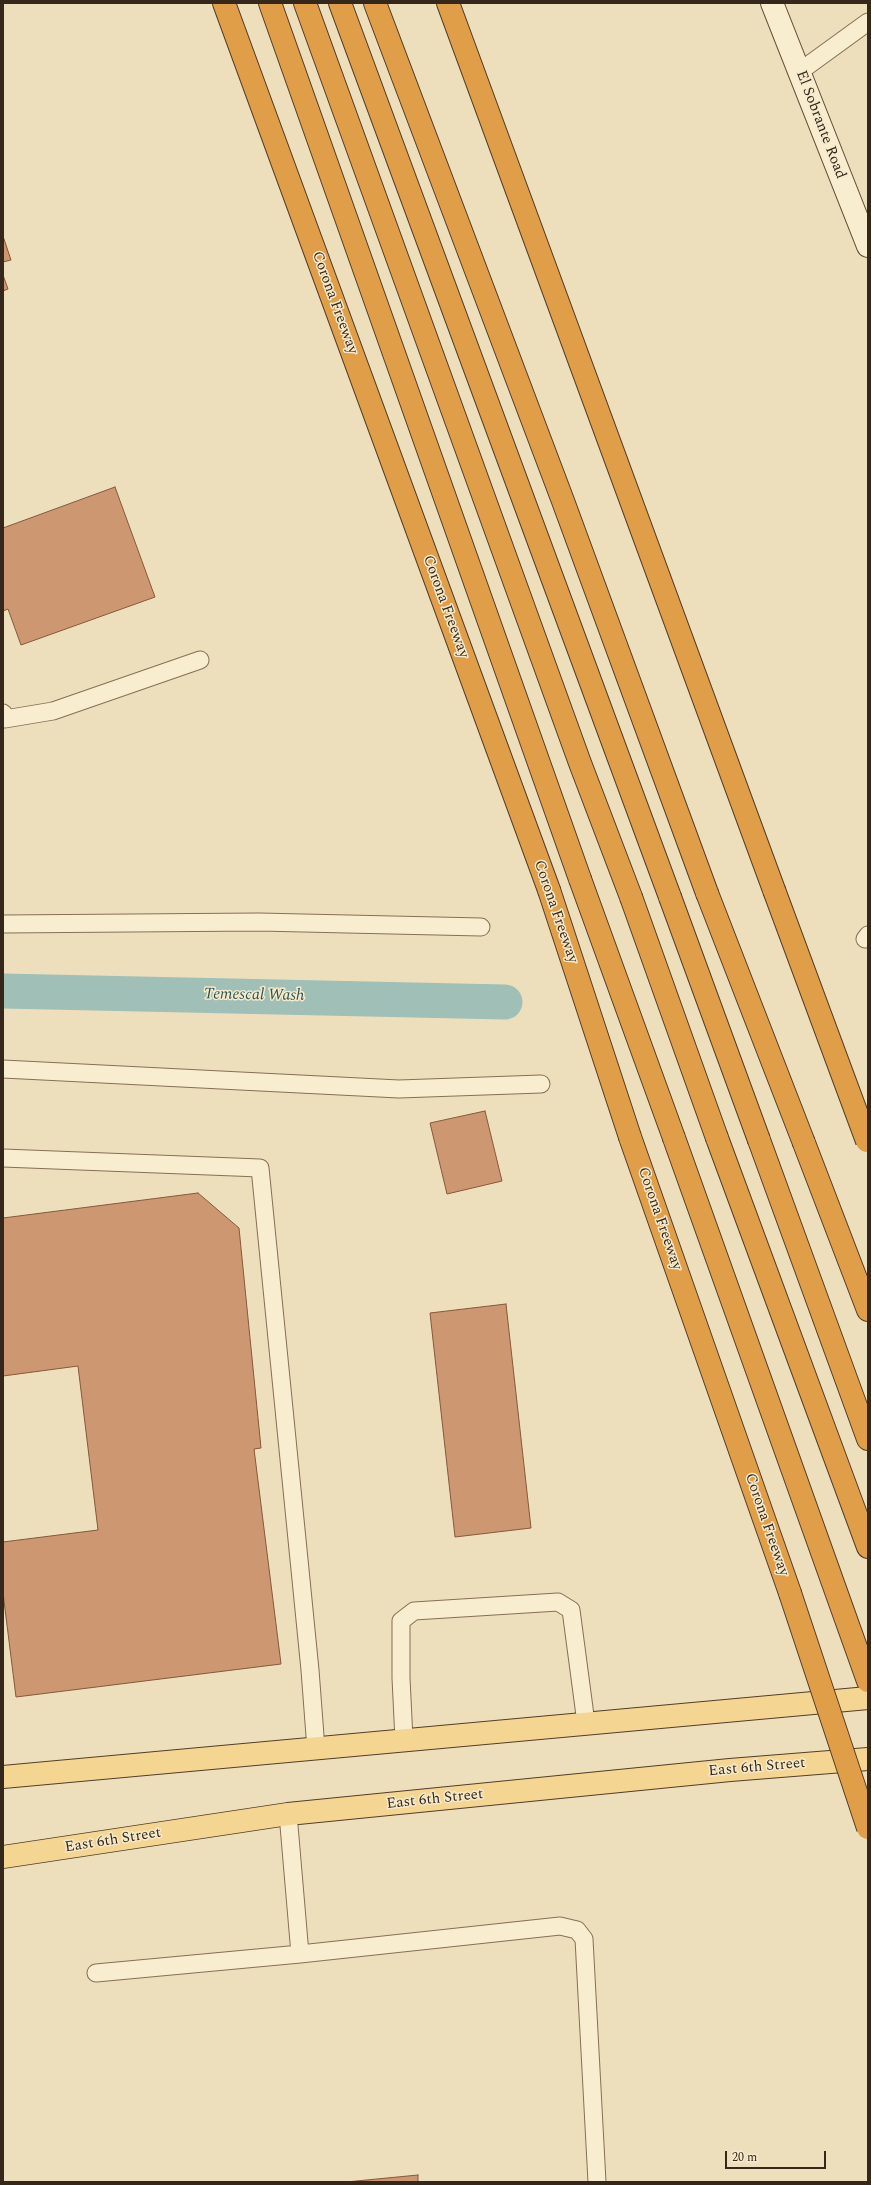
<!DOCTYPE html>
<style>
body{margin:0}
#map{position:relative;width:871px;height:2185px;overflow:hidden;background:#eedfbc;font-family:Spectral,serif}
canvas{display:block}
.frame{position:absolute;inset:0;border:4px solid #35271b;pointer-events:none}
.scale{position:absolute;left:725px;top:2151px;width:101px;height:18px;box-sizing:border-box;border:2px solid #35271b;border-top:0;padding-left:5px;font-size:12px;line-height:14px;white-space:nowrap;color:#35271b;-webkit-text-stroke:3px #f6eacc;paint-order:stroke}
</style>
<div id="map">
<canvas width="871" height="2185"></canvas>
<div class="frame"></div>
<div class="scale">20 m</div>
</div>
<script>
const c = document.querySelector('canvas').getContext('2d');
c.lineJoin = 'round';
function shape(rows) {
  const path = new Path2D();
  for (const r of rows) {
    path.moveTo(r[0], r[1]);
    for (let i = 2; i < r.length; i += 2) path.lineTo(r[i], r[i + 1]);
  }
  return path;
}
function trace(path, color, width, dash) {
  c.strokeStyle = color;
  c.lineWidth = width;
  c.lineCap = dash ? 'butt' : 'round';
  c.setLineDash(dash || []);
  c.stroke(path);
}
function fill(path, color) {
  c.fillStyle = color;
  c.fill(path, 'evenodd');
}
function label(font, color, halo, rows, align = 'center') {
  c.font = font + ' Spectral,serif';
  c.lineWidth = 3;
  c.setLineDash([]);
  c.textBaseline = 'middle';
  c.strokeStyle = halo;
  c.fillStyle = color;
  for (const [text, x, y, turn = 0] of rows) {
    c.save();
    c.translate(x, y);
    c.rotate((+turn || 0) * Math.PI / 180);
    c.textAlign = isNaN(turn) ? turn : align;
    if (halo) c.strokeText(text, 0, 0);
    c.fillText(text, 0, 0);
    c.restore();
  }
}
trace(shape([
 [3,991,505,1002]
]), '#a0bfb6', 35);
const building = shape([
 [3,236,11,260,3,262,3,236],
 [3,275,8,289,3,291,3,275],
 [115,487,155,597,21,645,8,609,3,611,3,528,115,487],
 [485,1111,502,1181,447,1194,430,1123,485,1111],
 [198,1193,239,1228,261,1448,254,1449,281,1664,16,1697,3,1593,3,1542,98,1530,78,1366,3,1376,3,1218,198,1193],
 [506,1304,531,1528,455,1537,430,1313,506,1304],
 [418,2175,418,2182,346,2182,418,2175]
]);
fill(building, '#cd9771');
trace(building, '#85583b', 1);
const lane = shape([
 [799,72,868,22],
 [3,713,5,719,53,711,200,660],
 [3,924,259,922,481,927],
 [865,939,868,935],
 [3,1069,399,1089,541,1084],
 [3,1158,260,1168,310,1670,316,1749],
 [404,1740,401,1678,401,1621,414,1611,558,1602,571,1610,586,1723],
 [288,1814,300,1954],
 [96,1973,300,1954,560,1926,577,1930,584,1939,597,2182]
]);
const secondary = shape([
 [772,3,868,246]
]);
const primary = shape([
 [3,1777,868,1698],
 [3,1857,288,1814,730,1770,868,1759]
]);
const highway = shape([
 [224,3,549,890],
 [270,3,580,879],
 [305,3,580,763,631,897],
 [340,3,670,897],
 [375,3,563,501,707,893],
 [448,3,774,890],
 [630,1137,790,1593],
 [674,1138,868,1681],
 [717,1138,868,1547],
 [759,1140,868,1439],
 [804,1143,868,1310]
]);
trace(lane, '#866f56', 19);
trace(secondary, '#675039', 24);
trace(primary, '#533d2a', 24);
trace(highway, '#533d2a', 24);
trace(lane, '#f9edcf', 17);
trace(secondary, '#f9edcf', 22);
trace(primary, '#f4d592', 22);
trace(highway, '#e19e49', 22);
const highwayBridge = shape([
 [580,879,674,1138],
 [549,890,630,1137],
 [774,890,867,1141],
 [707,893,804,1143],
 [631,897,717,1138],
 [670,897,759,1140],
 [790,1593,868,1828]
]);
trace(highwayBridge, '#533d2a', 24, []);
trace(highwayBridge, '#e19e49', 22);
label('15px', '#35271b', '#f6eacc', [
 ["El Sobrante Road",820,125,69],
 ["Corona Freeway",334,303,70],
 ["Corona Freeway",445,607,70],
 ["Corona Freeway",555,912,71],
 ["Corona Freeway",659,1219,71],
 ["Corona Freeway",766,1525,71],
 ["East 6th Street",757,1768,-5],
 ["East 6th Street",435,1800,-6],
 ["East 6th Street",113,1841,-9]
]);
label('italic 16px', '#2a5552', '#f6eacc', [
 ["Temescal Wash",254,996,1]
]);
</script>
